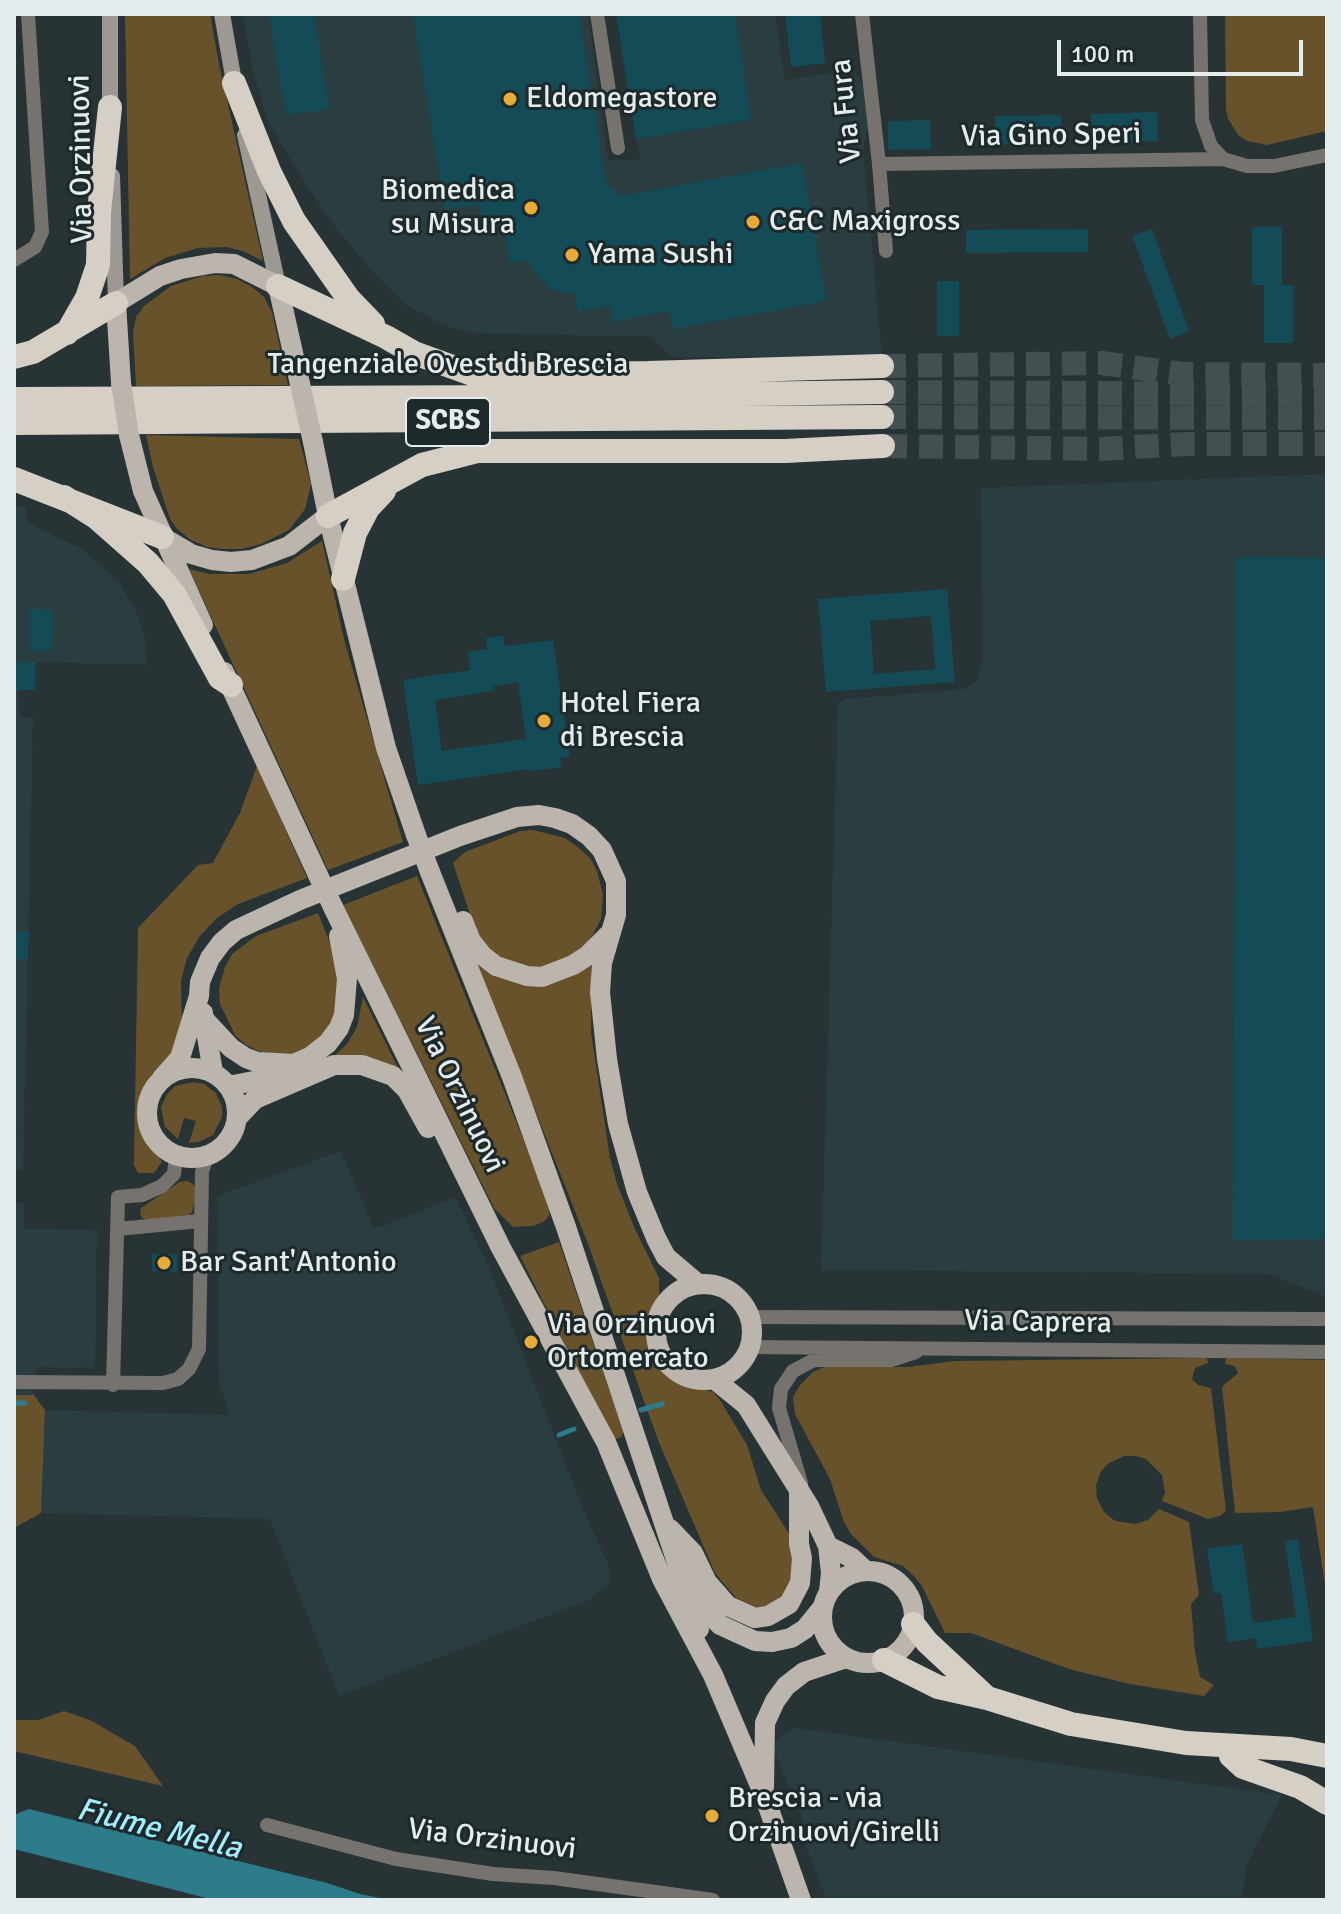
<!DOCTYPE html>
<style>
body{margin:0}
#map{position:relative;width:1341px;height:1914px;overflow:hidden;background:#283336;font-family:Signika,sans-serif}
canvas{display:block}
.frame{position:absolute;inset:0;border:16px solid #e5ecee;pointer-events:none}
.scale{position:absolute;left:1057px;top:40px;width:246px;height:36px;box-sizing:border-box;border:4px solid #e5ecee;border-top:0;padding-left:10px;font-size:24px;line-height:28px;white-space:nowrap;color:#e5ecee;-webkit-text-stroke:6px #1e292c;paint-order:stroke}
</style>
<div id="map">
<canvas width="1341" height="1914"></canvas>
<div class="frame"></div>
<div class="scale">100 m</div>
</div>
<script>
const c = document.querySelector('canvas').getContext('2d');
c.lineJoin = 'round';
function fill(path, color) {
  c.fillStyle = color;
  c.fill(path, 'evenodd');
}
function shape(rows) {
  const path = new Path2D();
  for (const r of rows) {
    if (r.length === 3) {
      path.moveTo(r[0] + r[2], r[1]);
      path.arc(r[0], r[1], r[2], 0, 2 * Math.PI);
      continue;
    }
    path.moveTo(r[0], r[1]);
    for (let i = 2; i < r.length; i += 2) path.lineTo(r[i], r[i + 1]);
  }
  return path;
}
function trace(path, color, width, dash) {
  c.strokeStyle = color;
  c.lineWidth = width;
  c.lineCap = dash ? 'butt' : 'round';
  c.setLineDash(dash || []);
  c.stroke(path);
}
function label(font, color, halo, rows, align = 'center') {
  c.font = font + ' Signika,sans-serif';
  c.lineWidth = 6;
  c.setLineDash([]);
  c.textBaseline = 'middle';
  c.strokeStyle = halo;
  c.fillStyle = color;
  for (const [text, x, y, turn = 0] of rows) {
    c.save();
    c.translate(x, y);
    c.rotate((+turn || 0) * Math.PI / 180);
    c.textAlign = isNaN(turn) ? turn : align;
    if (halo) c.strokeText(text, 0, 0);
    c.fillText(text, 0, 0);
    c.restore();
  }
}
fill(shape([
 [243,14,588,14,608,160,640,159,618,14,775,14,785,80,853,69,865,88,869,122,863,150,882,358,671,357,651,337,478,333,459,330,435,321,408,306,377,277,336,228,302,178,268,121,253,71],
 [1327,474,1327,1297,1268,1274,821,1270,838,703,846,699,965,689,978,679,983,657,981,488],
 [14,505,26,508,26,522,82,549,119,582,137,614,145,639,146,665,36,662,35,690,19,690,19,717,33,718,23,1170,14,1170],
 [341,1151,374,1229,455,1197,487,1263,585,1514,608,1564,610,1576,607,1587,588,1600,339,1696,270,1519,41,1513,45,1410,230,1415,219,1383,217,1196],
 [14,1203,24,1203,24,1229,97,1230,95,1368,36,1367,34,1395,14,1395],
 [795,1728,1282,1795,1247,1864,1241,1900,827,1900,805,1844,809,1836,774,1751,776,1742,786,1732]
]), '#2a3e42');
fill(shape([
 [125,14,210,14,219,64,263,261,243,251,227,247,198,248,165,258,130,279],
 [1225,14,1327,14,1327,131,1267,145,1247,141,1239,136,1228,119,1226,110],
 [220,275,237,279,252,287,264,297,272,312,288,385,136,386,133,332,136,317,144,306,171,286,203,276],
 [146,435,299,439,311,484,305,509,289,530,261,544,241,549,223,549,207,547,191,540,177,529,170,519,153,467],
 [322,541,345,643,403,842,328,870,189,569,210,574,249,574,287,563],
 [257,766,307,878,238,904,217,918,200,936,187,958,181,981,182,1027,172,1053,156,1069,145,1088,141,1101,140,1116,143,1131,162,1162,154,1173,138,1173,134,1165,138,928,198,865,213,863,240,813],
 [533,830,565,838,579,848,590,858,597,871,603,895,601,919,589,942,579,954,538,969,498,958,478,938,453,863,465,852,520,831],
 [417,876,533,1163,549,1208,549,1216,543,1222,532,1226,513,1227,494,1208,343,905],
 [318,913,341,971,336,1020,312,1046,291,1055,278,1056,261,1052,246,1045,235,1035,220,1004,219,988,225,967,232,954,256,936],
 [475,958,494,974,591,964,591,1032,610,1158,617,1184,635,1229,659,1278,659,1300,651,1327,655,1358,674,1380,713,1392,720,1400,747,1445,761,1490,797,1546,791,1595,763,1610,736,1598,715,1573,658,1440,588,1244],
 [363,997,398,1068,364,1055,328,1062,347,1044,357,1027],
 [194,1082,204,1084,216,1093,222,1107,222,1117,213,1135,199,1142,189,1143,196,1121,184,1118,178,1139,165,1127,161,1107,167,1094,175,1086],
 [188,1181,194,1185,197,1193,192,1212,186,1218,155,1222,142,1218,140,1214,141,1208,180,1182],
 [559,1242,623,1431,622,1437,615,1439,611,1436,520,1256],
 [1207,1358,1208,1363,1195,1368,1192,1379,1198,1385,1211,1388,1226,1511,1220,1516,1208,1519,1162,1501,1165,1492,1162,1475,1146,1459,1136,1456,1124,1456,1109,1463,1101,1471,1096,1485,1097,1498,1104,1512,1115,1521,1135,1524,1148,1520,1159,1509,1189,1522,1199,1595,1191,1604,1195,1652,1200,1677,1214,1685,1204,1696,1130,1684,1069,1669,971,1633,945,1633,922,1586,913,1575,903,1566,874,1557,851,1534,844,1522,830,1479,795,1414,793,1397,801,1384,813,1372,827,1366,908,1367,955,1361],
 [1226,1358,1327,1360,1327,1597,1313,1507,1280,1512,1235,1513,1222,1387,1238,1373,1235,1366,1225,1364],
 [14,1395,34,1395,45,1410,41,1513,14,1528],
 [64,1711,90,1720,135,1746,163,1786,14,1751,14,1720,38,1720]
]), '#68522b');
fill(shape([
 [29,1809,327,1883,360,1894,390,1900,214,1900,14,1849,14,1815]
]), '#2d7c8c');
trace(shape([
 [14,1403,25,1403],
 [641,1410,662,1404],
 [559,1435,574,1429]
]), '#2d7c8c', 5);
fill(shape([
 [269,14,314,14,329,109,286,115],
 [413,14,579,14,606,184,621,196,802,163,826,301,674,329,668,311,612,322,611,306,577,311,574,294,552,290,538,276,527,260,509,263,505,230,483,233,479,204,445,210],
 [616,14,735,14,751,120,636,139],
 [785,14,820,14,825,63,791,67],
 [1157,112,1158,141,1091,143,1091,114],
 [1061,115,1062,143,995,145,995,116],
 [930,120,931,149,888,150,888,121],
 [1282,226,1282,285,1293,285,1293,343,1264,343,1264,285,1252,285,1252,227],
 [1088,229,1088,252,966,253,966,230],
 [1152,229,1189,331,1170,339,1132,236],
 [937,281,959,281,959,336,937,336],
 [1236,557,1327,558,1327,1239,1233,1240],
 [947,589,955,682,826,692,818,599],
 [931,616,935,669,874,674,870,621],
 [30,609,53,610,52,651,29,651],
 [503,636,505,646,553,640,570,757,560,758,562,767,531,771,530,769,418,785,403,680,470,670,468,652,487,649,486,638],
 [518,682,526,739,442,751,435,700,494,691,493,686],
 [16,662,35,662,35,690,16,690],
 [14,932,29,932,28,959,14,959],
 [152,1254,177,1254,177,1272,152,1271],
 [1298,1539,1313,1641,1257,1649,1256,1638,1228,1642,1221,1593,1214,1594,1207,1549,1242,1544,1253,1623,1296,1617,1285,1541]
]), '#134c57');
trace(shape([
 [882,366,1102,363,1183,374,1327,375],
 [882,392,1327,394],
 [882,417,1327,418],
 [883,446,1102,449,1186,444,1327,444]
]), '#444f52', 24, [24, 12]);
trace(shape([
 [597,14,618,148],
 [862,14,879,164,886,251],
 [1200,14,1202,120,1211,146,1223,159,1247,166,1274,166,1327,155],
 [879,164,1223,159],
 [14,260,35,247,42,232,28,14],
 [118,1229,200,1221],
 [749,1317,1327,1319],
 [749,1347,1327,1352],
 [14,1382,163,1383,178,1379,189,1369,199,1349,202,1172,207,1156],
 [113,1385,118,1197,142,1195,162,1186,174,1174,176,1155],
 [801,1483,779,1408,781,1389,793,1371,814,1360,891,1360,916,1352],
 [267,1825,396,1859,493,1874,554,1878,713,1900]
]), '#76736f', 14);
trace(shape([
 [110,14,110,117],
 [222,14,236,93],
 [245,135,278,286],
 [112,176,116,303]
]), '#9d9992', 16);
trace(shape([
 [121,383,116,303,160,276,181,269,215,263,234,264,278,286,300,384],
 [129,435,143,491,203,625],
 [313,442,328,516,386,748,416,835],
 [162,537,191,554,212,560,231,562,252,560,289,546,328,516],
 [224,672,318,875],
 [430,872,512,1077,566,1227,699,1629],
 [333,907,501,1248,606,1442,662,1579,713,1675,764,1795,801,1900],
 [463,921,471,941,482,955,496,966,527,976,542,977,573,965,587,956,608,935],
 [203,1013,213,1072],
 [204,1019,231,1048,246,1058,257,1062,294,1064,310,1057,328,1043,339,1028,344,1015,347,979,339,936],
 [192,1113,45],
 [162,1078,180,1058,199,996,200,982,210,958,222,942,236,930,300,900,460,836,517,817,539,815,555,818,572,824,589,836,602,850,616,881,616,915,602,963,600,992,607,1059,618,1124,637,1192,656,1238,666,1257,698,1284],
 [228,1086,264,1079,290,1065],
 [237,1118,255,1099,334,1065,362,1065,393,1076,407,1090,428,1128],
 [704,1332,48],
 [714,1379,746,1405,809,1506,828,1546,831,1573,829,1591],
 [670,1529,693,1553,707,1582,728,1606,755,1618,768,1616,789,1604,800,1583,802,1558,799,1544,799,1489],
 [828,1546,852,1558,866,1571],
 [868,1617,46],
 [695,1579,709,1613,720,1625,755,1641,772,1642,791,1638,805,1629,822,1608],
 [764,1787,765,1723,775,1701,786,1686,804,1672,846,1658]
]), '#bbb5ad', 20);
trace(shape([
 [234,83,269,171,294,221,348,298,373,324],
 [278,286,386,337,414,353,472,374,648,373,882,366],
 [67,333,87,298,98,265,99,212,110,107],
 [14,357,33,352,116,303],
 [14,399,524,397,882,392],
 [14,423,882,417],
 [14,479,162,537],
 [64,497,97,518,148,563,174,594,220,678,231,685],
 [328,516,422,465,477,451,785,451,883,446],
 [343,579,355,533,368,508,384,491],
 [913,1624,927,1642,986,1697],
 [884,1660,938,1687,987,1698,1071,1724,1186,1743,1291,1749,1327,1756],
 [1231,1756,1243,1767,1300,1787,1327,1803]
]), '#d6cfc5', 24);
trace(shape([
 [121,383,129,435],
 [300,384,313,442],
 [416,835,430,872],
 [318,875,333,907]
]), '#bbb5ad', 20);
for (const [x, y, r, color] of [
 [510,99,8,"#e7ac37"],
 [531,208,8,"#e7ac37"],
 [753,222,8,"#e7ac37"],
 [572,255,8,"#e7ac37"],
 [544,721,8,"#e7ac37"],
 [164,1263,8,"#e7ac37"],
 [531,1342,8,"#e7ac37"],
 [712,1816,8,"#e7ac37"]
]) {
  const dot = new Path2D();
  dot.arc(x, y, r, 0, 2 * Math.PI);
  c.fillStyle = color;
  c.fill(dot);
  trace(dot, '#1e292c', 3);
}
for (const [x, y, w] of [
 [448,422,84]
]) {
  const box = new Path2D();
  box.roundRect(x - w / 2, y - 24, w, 48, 6);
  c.fillStyle = '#1e292c';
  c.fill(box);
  trace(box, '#e5ecee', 2);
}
label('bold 28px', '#e5ecee', null, [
 ["SCBS",448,422]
]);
label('30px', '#e5ecee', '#1e292c', [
 ["Eldomegastore",526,99],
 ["Biomedica",515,191,"right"],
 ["su Misura",515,225,"right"],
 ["C&C Maxigross",769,222],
 ["Yama Sushi",588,255],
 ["Hotel Fiera",560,704],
 ["di Brescia",560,738],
 ["Bar Sant'Antonio",180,1263],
 ["Via Orzinuovi",547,1325],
 ["Ortomercato",547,1359],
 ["Brescia - via",728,1799],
 ["Orzinuovi/Girelli",728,1833]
], 'left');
label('30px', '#e5ecee', '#1e292c', [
 ["Via Fura",847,111,-96],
 ["Via Gino Speri",1051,136,-1],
 ["Via Orzinuovi",82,159,-91],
 ["Tangenziale Ovest di Brescia",448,365],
 ["Via Orzinuovi",459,1095,64],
 ["Via Caprera",1038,1323,1],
 ["Via Orzinuovi",492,1840,7]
]);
label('italic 32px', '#a2edfe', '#1e292c', [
 ["Fiume Mella",159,1830,14]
]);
</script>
